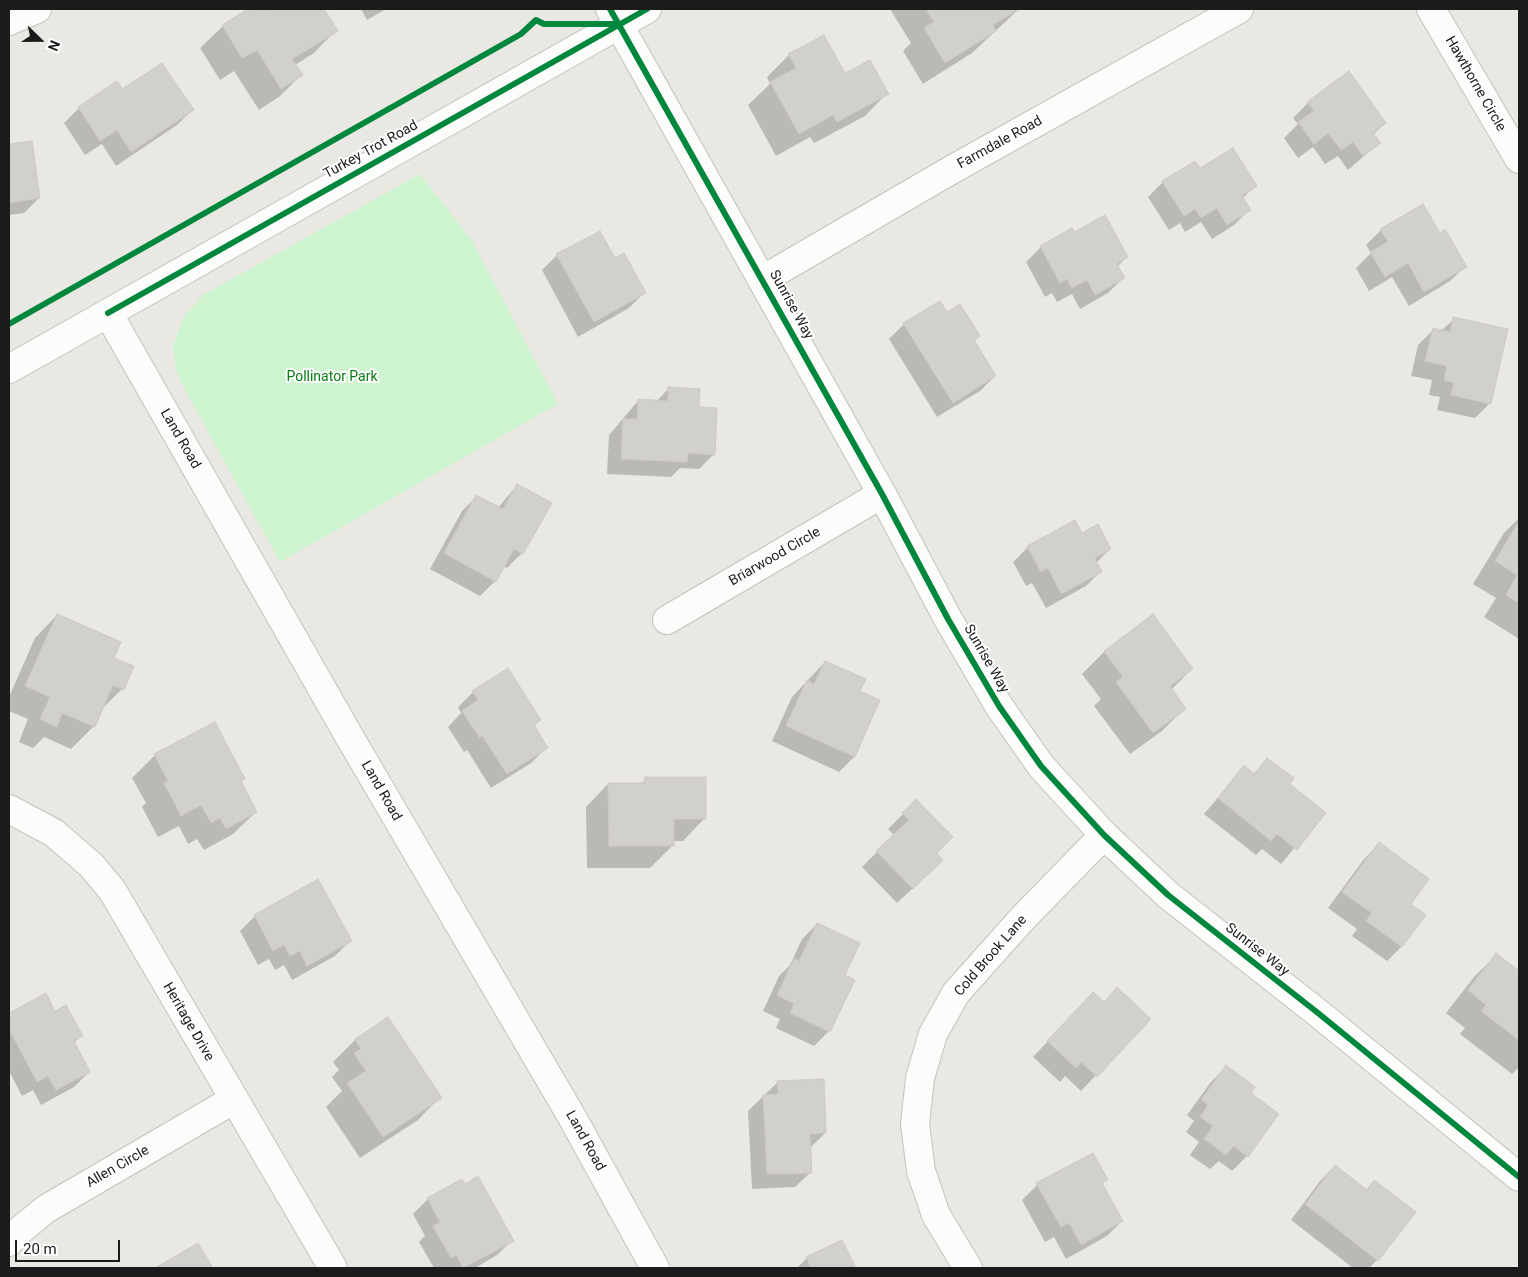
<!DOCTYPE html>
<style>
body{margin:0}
#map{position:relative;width:1528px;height:1277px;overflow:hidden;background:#eae8e3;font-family:Roboto,sans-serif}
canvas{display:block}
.frame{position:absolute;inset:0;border:10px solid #1b1b1b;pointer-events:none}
.north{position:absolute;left:15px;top:15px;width:50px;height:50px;-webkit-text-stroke:4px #fff;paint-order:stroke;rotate:112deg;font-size:14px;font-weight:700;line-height:20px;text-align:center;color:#1b1b1b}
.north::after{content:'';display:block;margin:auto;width:18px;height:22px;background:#1b1b1b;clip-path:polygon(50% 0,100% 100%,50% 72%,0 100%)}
.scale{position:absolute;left:15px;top:1240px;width:105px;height:22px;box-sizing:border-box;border:2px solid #1b1b1b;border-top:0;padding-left:6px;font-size:15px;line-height:18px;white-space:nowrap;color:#1b1b1b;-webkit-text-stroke:4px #fff;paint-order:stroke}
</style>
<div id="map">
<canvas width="1528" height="1277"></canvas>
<div class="frame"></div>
<div class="north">N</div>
<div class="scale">20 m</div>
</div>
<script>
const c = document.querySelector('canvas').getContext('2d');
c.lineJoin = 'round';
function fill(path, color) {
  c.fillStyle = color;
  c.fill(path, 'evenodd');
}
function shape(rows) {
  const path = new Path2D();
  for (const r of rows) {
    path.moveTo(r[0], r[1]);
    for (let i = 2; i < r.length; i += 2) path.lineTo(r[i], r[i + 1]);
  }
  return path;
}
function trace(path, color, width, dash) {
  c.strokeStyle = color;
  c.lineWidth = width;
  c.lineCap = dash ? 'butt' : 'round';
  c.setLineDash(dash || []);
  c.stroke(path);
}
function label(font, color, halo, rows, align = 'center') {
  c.font = font + ' Roboto,sans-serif';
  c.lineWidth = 4;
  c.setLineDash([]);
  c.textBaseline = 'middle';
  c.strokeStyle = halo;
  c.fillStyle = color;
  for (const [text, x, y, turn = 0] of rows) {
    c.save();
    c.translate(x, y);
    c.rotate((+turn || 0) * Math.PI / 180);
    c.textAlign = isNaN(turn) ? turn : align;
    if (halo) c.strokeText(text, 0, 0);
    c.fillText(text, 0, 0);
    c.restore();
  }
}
fill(shape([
 [420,174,471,239,558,404,280,562,187,394,176,370,173,347,183,318,203,295]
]), '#cef3cf');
fill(shape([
 [250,9,261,9,264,13,270,9,323,9,336,30,314,53,295,65,301,75,279,97,259,110,234,71,220,80,200,48,223,26],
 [361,9,386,9,367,20],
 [890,9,1019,9,972,53,923,84,903,51,911,43],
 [789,55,845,75,887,93,865,116,814,143,810,137,776,156,748,105,770,84,767,77],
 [116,83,122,91,192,110,177,125,116,166,102,144,85,155,64,123,79,108],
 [1308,103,1385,123,1373,135,1379,143,1348,170,1338,156,1325,164,1313,147,1298,158,1284,138,1298,124,1293,118],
 [31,142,39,198,24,213,9,215,9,145],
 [1200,170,1255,186,1242,199,1249,210,1234,225,1212,239,1201,222,1185,232,1180,223,1169,230,1148,197,1163,182],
 [1381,230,1440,234,1466,266,1450,281,1409,306,1392,277,1369,291,1356,268,1371,253,1366,245],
 [1073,234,1127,257,1117,267,1123,278,1108,293,1080,309,1072,294,1057,302,1052,293,1045,297,1026,262,1041,247],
 [557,255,614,260,644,293,629,308,578,337,542,270],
 [946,314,979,336,973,342,995,376,980,391,937,417,889,339,904,324],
 [1454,319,1490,403,1475,418,1437,410,1440,397,1429,395,1432,380,1411,376,1418,345,1433,330,1441,331],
 [668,389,698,408,714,454,699,469,680,468,671,477,607,474,609,435,638,401,656,402],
 [517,485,522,553,507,568,503,566,495,581,480,596,430,569,462,511,477,496,498,508],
 [1519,518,1519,639,1484,617,1496,598,1473,584,1504,533],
 [1082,534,1110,549,1096,563,1101,571,1086,586,1046,608,1032,583,1026,586,1013,562,1028,547],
 [57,615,112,658,122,689,100,711,94,726,71,749,44,737,33,748,19,742,28,719,9,711,9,697,35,638],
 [1104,652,1192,669,1171,690,1184,709,1162,731,1130,754,1094,706,1101,699,1082,674],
 [825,662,858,692,879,701,854,757,839,772,772,741,792,697],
 [507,670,539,720,533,726,546,748,531,763,491,788,467,750,464,752,448,727,461,713,458,707,473,692],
 [214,723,243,779,240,782,256,812,233,834,204,850,197,839,188,844,179,826,158,837,142,807,146,803,132,778,155,755],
 [1268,759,1288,784,1324,813,1281,864,1262,849,1256,855,1204,814,1244,767,1253,774],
 [646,779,705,818,683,841,673,841,673,845,650,868,587,868,586,807,608,784,641,784],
 [916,801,935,853,927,875,897,903,862,867,894,835,888,829],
 [1379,844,1409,904,1402,946,1387,961,1352,936,1357,929,1328,908,1364,859],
 [255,916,350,941,335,956,292,980,284,965,275,970,269,959,258,965,240,931],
 [817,924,843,976,853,980,829,1031,814,1046,776,1028,780,1019,763,1011,779,976,790,965,802,939],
 [1496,955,1519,973,1519,1067,1512,1074,1460,1034,1465,1028,1446,1013,1474,977],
 [1117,989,1149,1019,1081,1091,1065,1076,1060,1082,1033,1057,1078,1009,1103,1003],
 [45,995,55,1013,81,1036,74,1043,89,1072,74,1087,41,1105,33,1090,22,1096,9,1071,9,1014],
 [388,1018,440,1097,418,1120,360,1158,326,1107,342,1091,332,1077,339,1070,333,1062,355,1040],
 [1226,1067,1249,1094,1247,1156,1232,1171,1219,1161,1210,1169,1190,1155,1199,1142,1186,1132,1194,1121,1187,1115,1211,1082],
 [778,1082,825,1133,810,1148,811,1172,795,1187,752,1189,748,1111],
 [1335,1166,1366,1190,1374,1182,1377,1260,1369,1268,1353,1268,1291,1220,1320,1181],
 [462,1180,512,1240,497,1255,475,1268,434,1268,419,1242,425,1236,413,1214,428,1199],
 [1106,1180,1102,1185,1122,1221,1107,1236,1066,1259,1054,1237,1045,1242,1022,1200,1037,1185],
 [842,1242,854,1268,797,1268,807,1258],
 [198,1245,212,1268,157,1268]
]), '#0003');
const building = shape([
 [248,9,262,9,264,11,268,9,324,9,338,31,292,59,303,75,281,89,257,50,242,58,222,25,248,9],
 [926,9,1019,9,993,25,996,31,945,63,924,28,934,22,926,9],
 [824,35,845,73,870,60,889,94,837,122,833,115,799,134,770,82,796,68,788,54,824,35],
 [162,63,194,110,131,152,117,130,100,141,78,107,117,81,122,89,162,63],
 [1349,71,1386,123,1373,133,1381,143,1363,156,1353,142,1341,150,1328,133,1314,144,1298,122,1314,111,1307,102,1349,71],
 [32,141,40,198,9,203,9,144,32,141],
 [1233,148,1257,186,1242,196,1251,210,1227,225,1217,208,1201,218,1195,209,1184,216,1162,181,1195,161,1200,168,1233,148],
 [1423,204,1440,233,1445,229,1467,267,1424,292,1408,263,1385,277,1370,252,1388,242,1380,229,1423,204],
 [1105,215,1128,257,1117,264,1125,278,1095,295,1087,280,1072,288,1067,279,1060,283,1040,246,1072,228,1074,232,1105,215],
 [600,231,615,258,624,253,646,293,594,322,556,254,600,231],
 [940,301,947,312,960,304,980,336,974,340,996,376,953,403,903,323,940,301],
 [1453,317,1508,329,1491,404,1451,395,1454,383,1444,380,1447,366,1425,361,1433,328,1450,332,1453,317],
 [668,387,700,389,699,407,717,408,715,455,688,453,687,462,621,459,623,419,637,419,638,399,668,401,668,387],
 [517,484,552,503,523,554,514,549,496,582,444,553,476,495,503,509,517,484],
 [1075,520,1082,533,1098,524,1111,549,1095,558,1102,572,1061,594,1048,568,1041,572,1027,546,1075,520],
 [1519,521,1519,603,1506,595,1517,575,1495,561,1519,521],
 [57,614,121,642,114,658,134,666,124,690,113,685,95,727,62,713,57,727,40,719,50,697,25,686,57,614],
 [1153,614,1193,669,1170,686,1186,709,1153,733,1116,682,1123,677,1104,651,1153,614],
 [825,661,866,679,860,691,880,700,855,757,786,726,807,680,814,684,825,661],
 [508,668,541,720,534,725,548,748,507,774,482,736,480,738,462,711,478,700,472,691,508,668],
 [215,722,245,779,241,781,257,812,226,829,220,818,211,823,201,805,181,816,164,783,168,781,154,754,215,722],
 [1267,758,1294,778,1290,784,1326,813,1297,850,1277,834,1271,841,1218,798,1244,765,1254,774,1267,758],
 [645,777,706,777,706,819,674,819,674,846,609,846,608,783,645,783,645,777],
 [916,799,953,837,937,853,943,860,913,889,876,851,909,820,902,813,916,799],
 [1379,842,1429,879,1411,904,1426,915,1402,947,1366,921,1372,913,1342,892,1379,842],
 [318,879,352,941,307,966,300,951,290,956,284,945,273,951,254,915,318,879],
 [817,923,860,943,845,975,855,980,830,1032,790,1013,794,1004,777,995,794,959,799,961,817,923],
 [1496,953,1519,971,1519,1040,1481,1011,1486,1005,1468,990,1496,953],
 [1117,987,1151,1019,1097,1077,1081,1062,1076,1068,1047,1041,1093,992,1104,1002,1117,987],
 [46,993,55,1011,66,1005,83,1036,74,1041,90,1072,56,1090,48,1076,37,1082,9,1029,9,1013,46,993],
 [388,1017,442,1098,383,1137,347,1083,366,1071,354,1053,361,1049,355,1039,388,1017],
 [1226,1065,1255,1087,1251,1093,1279,1114,1248,1157,1234,1146,1226,1155,1204,1139,1213,1126,1200,1117,1208,1105,1201,1100,1226,1065],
 [824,1079,826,1133,810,1134,812,1173,767,1174,763,1095,778,1094,777,1081,824,1079],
 [1093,1153,1108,1180,1102,1183,1123,1221,1081,1245,1069,1223,1061,1227,1036,1183,1093,1153],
 [1335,1165,1367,1190,1374,1180,1416,1212,1378,1261,1305,1204,1335,1165],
 [478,1176,514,1241,463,1268,456,1255,451,1258,433,1226,440,1222,427,1198,462,1179,465,1184,478,1176],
 [842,1240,856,1268,811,1268,806,1257,842,1240],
 [198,1243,213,1268,155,1268,198,1243]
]);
fill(building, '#d2d0cc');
trace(building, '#cdc9c5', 1);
const minor = shape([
 [610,9,882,494,948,619,999,706,1041,766,1104,835,1168,895,1318,1013,1519,1177],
 [1431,9,1519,159],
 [9,21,37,9],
 [762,280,953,169,1239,9],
 [108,313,349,736,572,1117,655,1268],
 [9,369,647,9],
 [667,620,882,494],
 [9,809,54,833,91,865,112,890,333,1268],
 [9,1242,13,1236,46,1209,233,1100],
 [968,1268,936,1215,921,1171,915,1124,920,1078,933,1034,956,993,1022,919,1104,835]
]);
trace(minor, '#c2c2bf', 30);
trace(minor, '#fcfcfb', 28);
trace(shape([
 [610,9,882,494,948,619,999,706,1041,766,1104,835,1168,895,1318,1013,1519,1177],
 [108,313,647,9],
 [9,324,521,34,536,20,544,24,620,24]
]), '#00873e', 6);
label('14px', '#1b1b1b', '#fff', [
 ["Hawthorne Circle",1475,84,60],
 ["Farmdale Road",1000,143,-29],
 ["Turkey Trot Road",371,150,-29],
 ["Sunrise Way",791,305,61],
 ["Land Road",180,439,60],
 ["Briarwood Circle",775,557,-30],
 ["Sunrise Way",986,659,60],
 ["Land Road",381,791,60],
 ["Sunrise Way",1257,950,38],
 ["Cold Brook Lane",991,956,-49],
 ["Heritage Drive",188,1022,60],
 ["Land Road",585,1141,61],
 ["Allen Circle",118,1167,-30]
]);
label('14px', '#067c11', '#fff', [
 ["Pollinator Park",332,377]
]);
</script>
